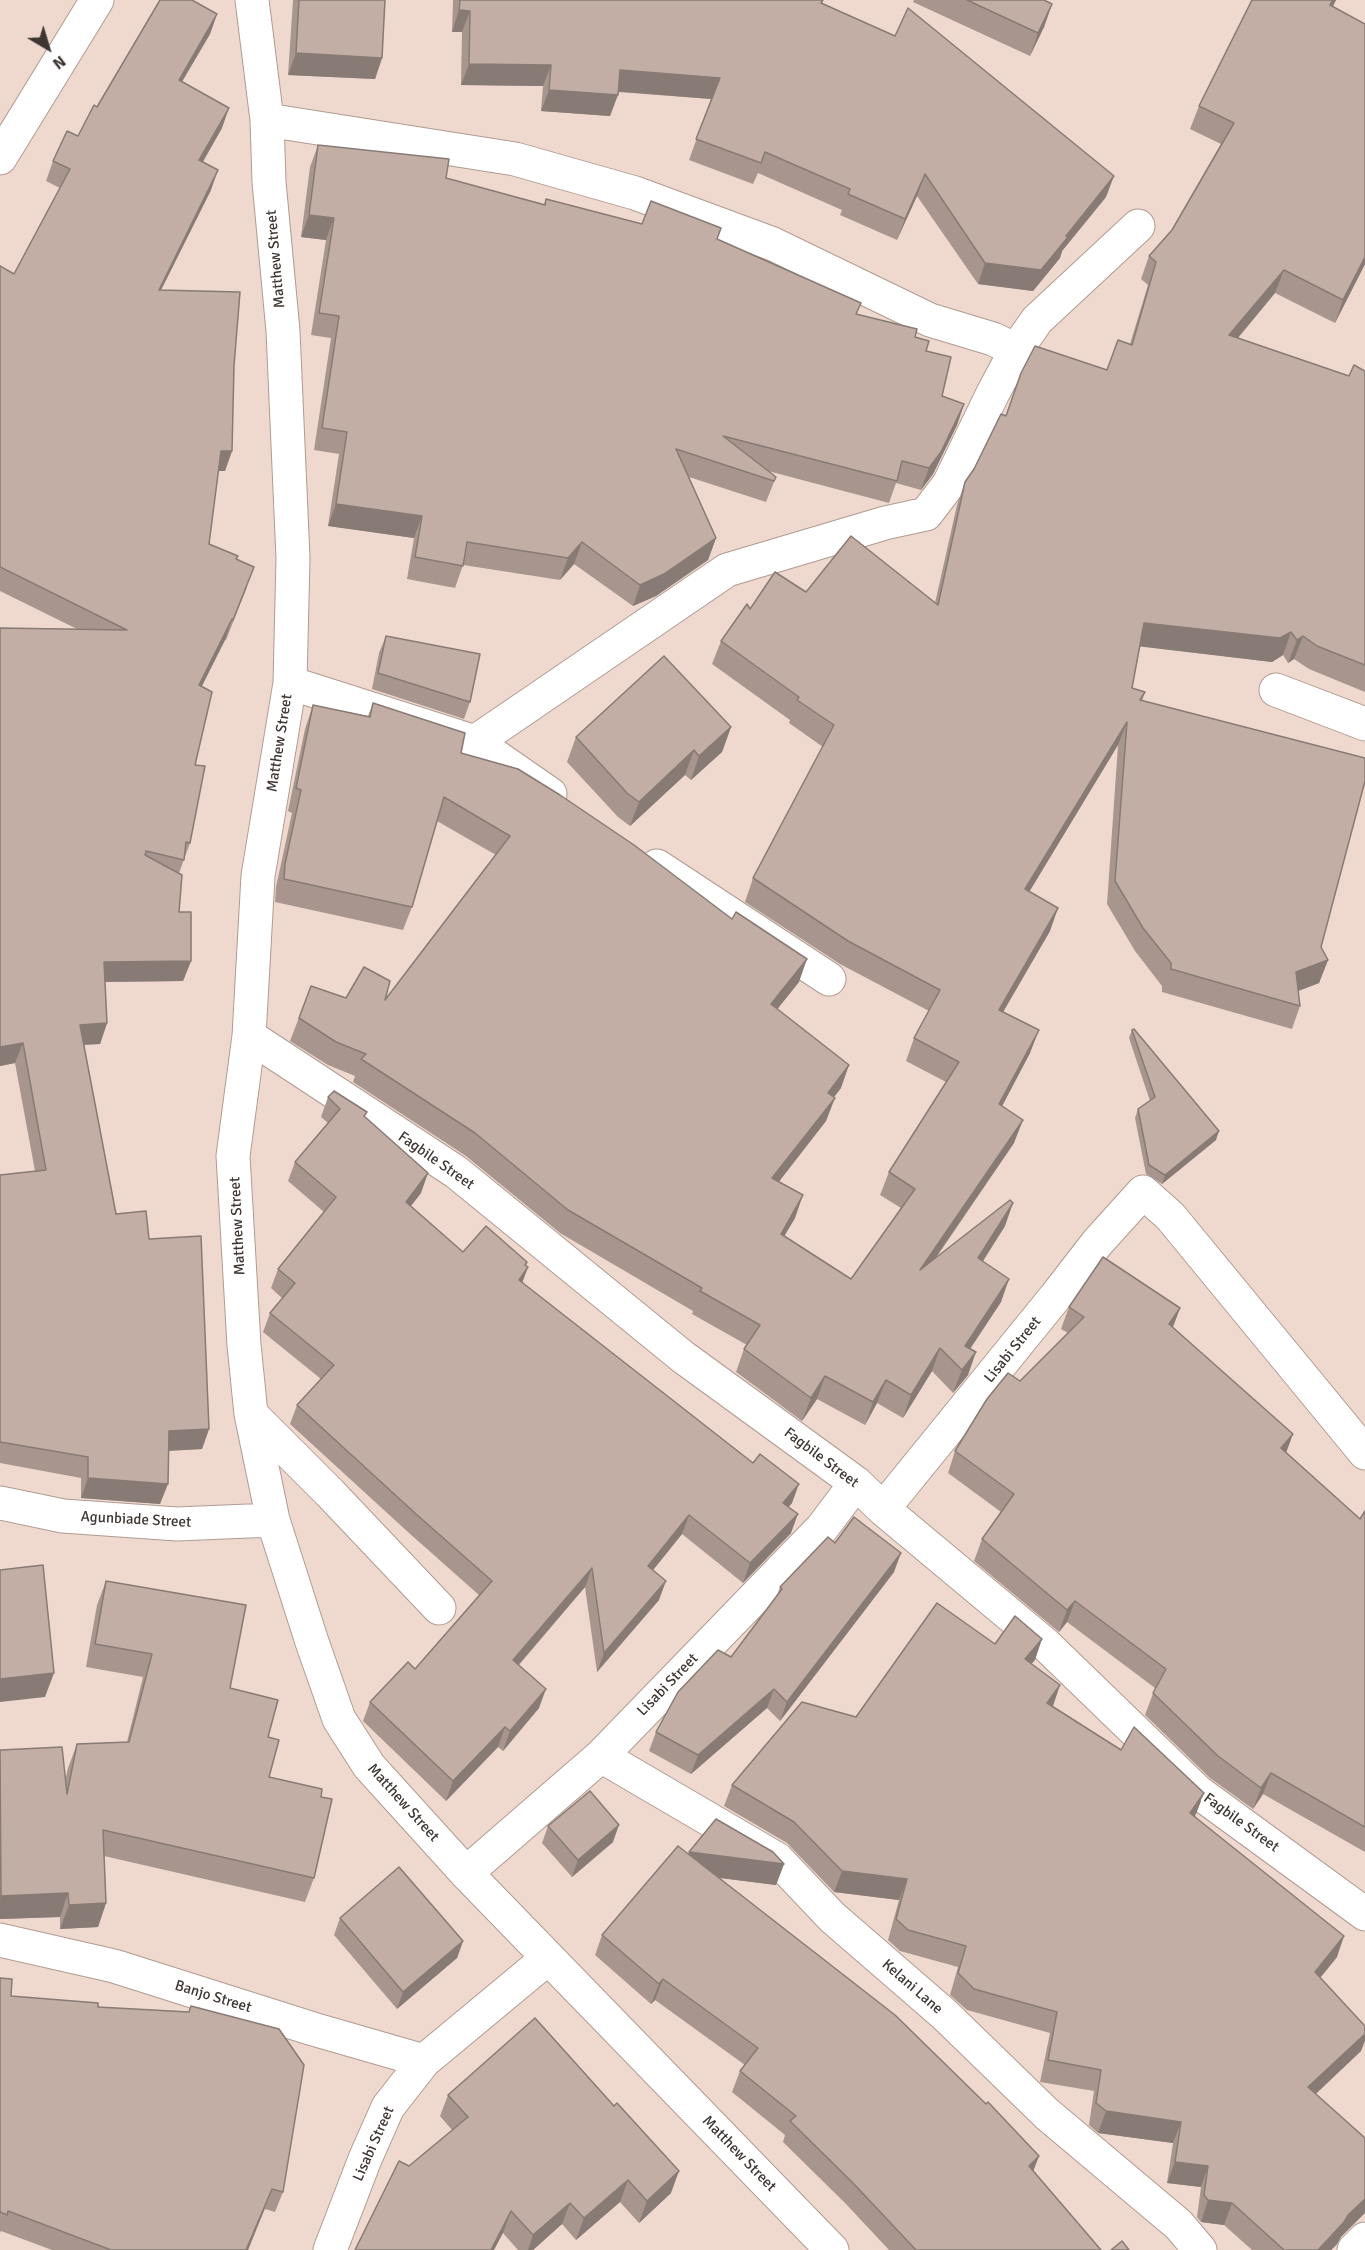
<!DOCTYPE html>
<style>
body{margin:0}
#map{position:relative;width:1365px;height:2250px;overflow:hidden;background:#efd9cf;font-family:Signika,sans-serif}
canvas{display:block}
.north{position:absolute;left:18px;top:18px;width:60px;height:60px;-webkit-text-stroke:4px #fff;paint-order:stroke;rotate:142deg;font-size:16px;font-weight:700;line-height:24px;text-align:center;color:#3e3632}
.north::after{content:'';display:block;margin:auto;width:21px;height:27px;background:#3e3632;clip-path:polygon(50% 0,100% 100%,50% 72%,0 100%)}
</style>
<div id="map">
<canvas width="1365" height="2250"></canvas>
<div class="north">N</div>
</div>
<script>
const c = document.querySelector('canvas').getContext('2d');
c.lineJoin = 'round';
function shape(rows) {
  const path = new Path2D();
  for (const r of rows) {
    path.moveTo(r[0], r[1]);
    for (let i = 2; i < r.length; i += 2) path.lineTo(r[i], r[i + 1]);
  }
  return path;
}
function trace(path, color, width, dash) {
  c.strokeStyle = color;
  c.lineWidth = width;
  c.lineCap = dash ? 'butt' : 'round';
  c.setLineDash(dash || []);
  c.stroke(path);
}
function fill(path, color) {
  c.fillStyle = color;
  c.fill(path, 'evenodd');
}
function label(font, color, halo, rows, align = 'center') {
  c.font = font + ' Signika,sans-serif';
  c.lineWidth = 6;
  c.setLineDash([]);
  c.textBaseline = 'middle';
  c.strokeStyle = halo;
  c.fillStyle = color;
  for (const [text, x, y, turn = 0] of rows) {
    c.save();
    c.translate(x, y);
    c.rotate((+turn || 0) * Math.PI / 180);
    c.textAlign = isNaN(turn) ? turn : align;
    if (halo) c.strokeText(text, 0, 0);
    c.fillText(text, 0, 0);
    c.restore();
  }
}
const street = shape([
 [252,0,267,120,269,182,283,331,293,558,290,683,258,876,249,1036,233,1156,244,1345,251,1414,273,1520,312,1642,339,1719,369,1766,466,1873,832,2250],
 [267,120,515,159,635,193,773,244,930,320,993,339,1016,350],
 [0,158,97,0],
 [290,683,475,742,727,570,885,523,926,514,949,484,993,393,1016,350,1037,320,1138,226],
 [1276,690,1365,724],
 [475,742,550,794],
 [657,866,829,979],
 [249,1036,456,1172,683,1357,856,1483,883,1509,1046,1645,1198,1792,1365,1914],
 [251,1414,330,1493,439,1608],
 [0,1503,63,1516,177,1524,273,1520],
 [883,1509,1056,1296,1097,1243,1143,1192,1170,1216,1365,1453],
 [601,1756,777,1859,832,1917,944,2014,1047,2114,1179,2225,1200,2250],
 [466,1873,601,1756,822,1528,856,1483],
 [0,1940,114,1966,313,2029,424,2061],
 [330,2250,365,2159,388,2107,424,2061,548,1958],
 [1354,2250,1365,2239]
]);
trace(street, '#b09b92', 35);
trace(street, '#fff', 33);
fill(shape([
 [293,0,385,0,382,58,375,79,288,75],
 [453,0,823,0,822,4,1106,197,1062,251,1060,258,1033,291,978,284,917,196,897,240,840,215,842,210,758,173,753,184,689,160,711,99,618,92,610,116,541,111,543,86,461,85,462,32,452,32],
 [914,0,1044,0,1052,4,1044,27,1030,56,913,2],
 [1252,0,1336,0,1333,6,1365,264,1335,323,1275,293,1238,338,1349,376,1365,371,1365,692,1309,669,1294,659,1288,663,1283,655,1272,662,1140,646,1132,688,1145,692,1142,701,1321,947,1328,960,1319,983,1298,991,1300,1006,1292,1029,1162,992,1162,986,1135,951,1107,904,1118,745,1029,892,1050,931,1003,1011,1030,1053,1002,1106,1014,1143,936,1258,1005,1226,982,1261,1001,1302,970,1349,968,1375,953,1393,932,1371,903,1418,877,1403,865,1425,817,1399,802,1421,736,1372,744,1349,747,1345,692,1314,693,1311,560,1233,466,1156,353,1082,355,1076,328,1065,290,1041,311,986,346,998,385,1000,496,855,437,821,412,907,403,930,275,902,276,887,292,813,288,811,305,729,313,705,368,716,373,703,461,753,799,982,777,1009,841,1088,834,1097,826,1121,779,1181,795,1218,784,1236,851,1279,901,1208,880,1195,889,1172,946,1082,906,1061,914,1038,929,1011,840,964,745,902,753,878,823,747,789,723,790,720,712,664,721,641,750,609,806,592,935,603,957,505,965,482,974,469,1006,416,1107,370,1130,344,1148,285,1141,279,1149,256,1172,230,1221,144,1190,129,1199,106],
 [217,14,210,34,182,82,222,128,203,162,211,190,161,290,234,366,232,451,225,471,218,471,209,544,237,559,247,587,226,640,225,640,201,687,190,843,179,873,179,912,191,961,183,981,105,982,107,1023,100,1044,84,1045,116,1214,149,1239,209,1429,202,1449,169,1451,160,1504,81,1498,81,1478,0,1463,0,1175,35,1171,15,1063,0,1066,0,628,77,629,0,591,0,266,14,274,60,188,46,181,53,161,78,136,97,107],
 [318,145,544,204,546,199,642,224,717,239,857,314,915,337,926,351,942,396,964,404,957,425,933,474,921,490,896,483,889,503,768,471,776,477,766,502,689,477,716,538,708,560,656,596,633,606,574,564,560,580,463,565,455,588,407,579,414,538,328,526,339,454,314,450,331,338,311,335,326,240,301,237,310,167],
 [386,636,470,702,464,719,372,689,379,653],
 [731,727,722,752,691,780,685,775,630,826,618,817,567,762,576,737],
 [1132,1030,1216,1140,1162,1184,1146,1174,1135,1118,1138,1109,1150,1101,1129,1038],
 [328,1097,365,1117,421,1193,411,1206,463,1252,527,1262,526,1265,528,1267,522,1283,792,1503,788,1507,791,1533,743,1583,682,1534,653,1570,659,1600,597,1672,585,1587,519,1665,539,1708,503,1751,498,1747,446,1801,363,1721,370,1702,415,1669,479,1595,409,1533,290,1424,297,1405,321,1379,263,1332,270,1313,282,1298,271,1288,278,1269,324,1212,288,1181,295,1162,328,1123,321,1117],
 [1069,1307,1180,1308,1173,1327,1286,1452,1360,1519,1365,1511,1365,1852,1263,1794,1253,1809,1210,1778,1145,1715,1155,1688,1067,1622,1059,1632,974,1561,982,1539,1001,1512,948,1473,955,1451,1020,1381,1068,1333,1061,1329],
 [835,1543,894,1572,780,1721,767,1708,691,1774,649,1751,656,1732,731,1657,776,1598,780,1587],
 [106,1581,230,1688,268,1737,269,1777,321,1797,314,1878,305,1902,104,1856,106,1903,98,1927,60,1929,60,1917,0,1919,0,1750,65,1781,68,1768,77,1744,127,1742,143,1677,86,1667,97,1605],
 [995,1644,1035,1660,1031,1664,1052,1706,1121,1750,1204,1793,1195,1816,1337,1957,1320,1978,1361,2051,1315,2094,1341,2237,1337,2244,1331,2250,1252,2250,1224,2225,1201,2222,1197,2217,1201,2187,1167,2183,1173,2143,1098,2133,1089,2125,1094,2091,1040,2082,1050,2033,967,2010,950,1995,958,1967,900,1951,888,1940,899,1900,834,1892,787,1843,724,1806,732,1785,856,1717],
 [548,1826,613,1842,572,1877,542,1843],
 [688,1854,784,1864,776,1885,720,1878,1039,2156,1033,2171,1101,2250,889,2250,846,2204,783,2142,785,2135,732,2092,740,2071,745,2065,655,2000,651,2004,595,1955,602,1935],
 [340,1918,463,1941,457,1958,397,2009,334,1935],
 [0,1978,11,1996,98,2007,189,2012,191,2006,283,2192,275,2212,265,2209,248,2250,52,2250,1,2231,0,2233],
 [448,2095,671,2193,639,2223,620,2202,576,2240,562,2224,533,2250,518,2250,503,2233,409,2166,452,2130,440,2116]
]), '#a8968e');
fill(shape([
 [1333,0,1336,0,1322,28,1330,5],
 [1052,4,1044,27,1030,56,1038,33],
 [459,10,470,11,462,32,452,32],
 [217,14,210,34,171,100,179,80],
 [296,53,382,58,375,79,288,75],
 [469,64,551,65,543,86,461,85],
 [620,70,720,78,712,99,612,91],
 [549,90,618,95,610,116,541,111],
 [229,108,222,128,192,180,199,160],
 [218,170,211,190,151,310,159,290],
 [925,174,917,196,897,240,905,219],
 [1114,176,1106,197,1062,251,1060,258,1033,291,978,284,985,263,1066,236],
 [309,215,334,218,326,240,301,237],
 [1365,257,1365,264,1335,323,1343,300],
 [1284,270,1275,293,1221,358,1229,335],
 [964,404,957,425,933,474,921,490,929,468],
 [221,451,232,451,225,471,213,471],
 [336,504,422,516,414,538,328,526],
 [716,538,708,560,656,596,633,606,640,585],
 [582,542,574,564,560,580,568,558],
 [232,619,225,640,192,706,199,685],
 [1144,623,1291,632,1283,655,1272,662,1136,646],
 [1303,636,1294,659,1288,663,1297,640],
 [1127,722,1118,745,1017,912,1025,889],
 [731,727,722,752,691,780,699,756],
 [694,750,685,775,630,826,639,802],
 [1058,908,1050,931,991,1033,999,1010],
 [807,959,799,982,763,1027,771,1004],
 [1328,960,1319,983,1288,995,1296,972],
 [191,961,183,981,97,982,104,962],
 [107,1023,100,1044,73,1045,80,1025],
 [1039,1030,1030,1053,991,1127,999,1104],
 [23,1043,15,1063,0,1066,0,1047],
 [849,1065,841,1088,819,1116,828,1093],
 [835,1098,826,1121,764,1201,772,1178],
 [1023,1120,1014,1143,911,1293,920,1270],
 [1219,1131,1216,1140,1162,1184,1165,1175],
 [428,1173,421,1193,399,1221,406,1202],
 [803,1195,795,1218,772,1257,781,1234],
 [1013,1203,1005,1226,970,1282,978,1258],
 [527,1262,523,1274,528,1267,521,1286,519,1280,525,1265],
 [1009,1279,1001,1302,958,1367,965,1346],
 [1180,1308,1172,1329,1169,1324],
 [940,1348,932,1371,903,1418,911,1395],
 [976,1352,968,1375,953,1393,962,1370],
 [825,1376,817,1399,802,1421,811,1398],
 [886,1380,877,1403,865,1425,873,1402],
 [209,1429,202,1449,162,1451,169,1431],
 [1293,1434,1285,1456,1281,1448],
 [88,1478,168,1484,160,1504,81,1498],
 [799,1484,792,1503,776,1523,783,1503],
 [798,1514,791,1533,743,1583,750,1563],
 [689,1515,682,1534,641,1585,648,1566],
 [901,1553,894,1572,780,1721,787,1702],
 [592,1568,585,1587,506,1679,513,1660],
 [666,1581,659,1600,597,1672,604,1653],
 [1075,1601,1067,1622,1059,1632,1067,1610],
 [1042,1639,1035,1660,1017,1680,1025,1659],
 [54,1673,45,1697,0,1702,0,1679],
 [1060,1685,1053,1706,1047,1703],
 [546,1689,539,1708,503,1751,510,1731],
 [774,1689,767,1708,691,1774,698,1755],
 [505,1727,498,1747,446,1801,453,1781],
 [1271,1773,1263,1794,1253,1809,1261,1788],
 [1204,1793,1196,1814,1183,1834,1190,1813],
 [619,1825,613,1842,572,1877,578,1860],
 [689,1852,784,1864,776,1885,681,1873],
 [842,1871,907,1879,899,1900,834,1892],
 [68,1893,60,1917,0,1919,0,1898,1,1896],
 [106,1903,98,1927,60,1929,69,1905],
 [1344,1936,1337,1957,1307,1994,1315,1972],
 [463,1941,457,1958,397,2009,403,1992],
 [663,1979,655,2000,651,2004,659,1984],
 [1365,2034,1365,2041,1361,2051,1300,2109,1308,2087],
 [1106,2111,1181,2122,1173,2143,1098,2133],
 [1039,2156,1031,2177,1029,2166],
 [1175,2162,1208,2166,1201,2187,1167,2183],
 [679,2171,671,2193,639,2223,647,2201],
 [628,2180,620,2202,576,2240,584,2218],
 [272,2189,248,2250,246,2250],
 [1365,2199,1365,2213,1341,2237,1337,2244,1331,2250,1318,2250,1348,2215],
 [1208,2200,1232,2203,1224,2225,1201,2222],
 [570,2203,562,2224,533,2250,528,2250,533,2235],
 [511,2211,503,2233,494,2250,491,2250]
]), '#887a74');
const building = shape([
 [160,0,192,0,217,14,179,80,229,108,199,160,218,170,159,290,240,292,234,366,232,451,221,451,209,544,238,556,236,559,254,567,233,620,232,619,199,685,212,692,195,765,205,766,190,843,186,842,184,860,146,851,145,855,182,875,179,912,191,912,191,961,104,962,107,1023,80,1025,116,1214,146,1211,149,1239,201,1236,209,1429,169,1431,168,1484,88,1478,88,1457,0,1442,0,1175,46,1170,23,1043,0,1047,0,628,127,630,0,567,0,266,14,274,70,169,53,161,67,131,78,136,94,105,97,107,160,0],
 [299,0,385,0,382,58,296,53,299,0],
 [460,0,823,0,821,3,895,36,908,8,1114,176,1066,236,1068,237,1041,270,985,263,925,174,905,219,848,194,850,189,765,152,761,163,696,139,720,78,620,70,618,95,549,90,551,65,469,64,470,11,459,10,460,0],
 [967,0,1044,0,1052,4,1038,33,967,0],
 [1252,0,1333,0,1330,5,1365,24,1365,257,1343,300,1284,270,1229,335,1349,376,1354,365,1365,371,1365,665,1317,646,1303,636,1297,640,1291,632,1280,638,1144,623,1132,688,1145,692,1140,700,1365,758,1365,781,1321,947,1328,960,1296,972,1300,1006,1171,969,1171,963,1143,928,1115,881,1127,722,1025,889,1058,908,999,1010,1039,1030,999,1104,1023,1120,920,1270,1010,1200,1013,1203,978,1258,1009,1279,965,1346,976,1352,962,1370,940,1348,911,1395,886,1380,873,1402,825,1376,811,1398,744,1349,760,1325,700,1291,702,1288,568,1210,475,1133,361,1059,366,1054,336,1042,299,1018,311,986,346,998,364,967,390,981,385,1000,510,836,444,797,412,907,284,879,285,864,301,790,296,788,313,705,370,717,373,703,465,733,461,753,518,769,560,795,634,845,732,919,736,912,807,959,771,1004,849,1065,828,1093,835,1098,772,1178,803,1195,781,1234,851,1279,915,1189,889,1172,959,1062,914,1038,940,990,848,941,753,878,834,725,797,700,799,697,721,641,747,604,750,609,775,572,806,592,851,536,938,605,965,482,974,469,1001,414,1006,416,1021,373,1035,346,1107,370,1118,340,1132,345,1156,262,1149,256,1172,230,1234,123,1199,106,1252,0],
 [318,145,449,159,446,178,545,205,546,199,642,224,651,201,721,228,717,239,861,303,856,314,917,329,915,337,929,341,926,351,951,357,942,396,964,404,941,452,929,468,902,461,897,481,723,436,776,477,774,481,676,449,716,538,664,574,640,585,582,542,568,558,467,542,463,566,415,557,422,516,336,504,347,432,322,428,339,316,319,313,334,218,309,215,318,145],
 [386,636,480,654,470,702,378,673,386,636],
 [664,656,731,727,699,756,694,750,639,802,627,793,576,737,664,656],
 [1134,1029,1219,1131,1165,1175,1149,1165,1138,1109,1155,1097,1132,1030,1134,1029],
 [334,1091,367,1112,364,1116,428,1173,406,1202,463,1252,486,1226,527,1262,525,1265,528,1267,519,1280,753,1463,760,1454,799,1484,783,1503,798,1514,750,1563,689,1515,648,1566,666,1581,604,1653,592,1568,513,1660,546,1689,510,1731,505,1727,453,1781,370,1702,408,1662,415,1669,492,1581,416,1514,297,1405,334,1365,270,1313,295,1283,278,1269,336,1197,295,1162,340,1109,328,1097,334,1091],
 [1103,1257,1180,1308,1169,1324,1293,1434,1281,1448,1360,1519,1365,1511,1365,1827,1271,1773,1261,1788,1218,1756,1153,1693,1166,1669,1075,1601,1067,1610,982,1539,1014,1494,955,1451,987,1399,1008,1373,1020,1381,1084,1317,1069,1307,1103,1257],
 [854,1517,901,1553,787,1702,774,1689,698,1755,656,1732,678,1692,718,1650,731,1657,782,1589,780,1587,828,1537,835,1543,854,1517],
 [43,1565,54,1673,0,1679,0,1570,43,1565],
 [106,1581,246,1605,230,1688,278,1700,268,1737,279,1740,269,1777,322,1789,321,1797,332,1799,314,1878,103,1830,106,1903,69,1905,68,1893,1,1896,0,1750,62,1747,67,1794,77,1744,129,1742,152,1654,95,1644,106,1581],
 [937,1603,995,1644,1015,1616,1042,1639,1025,1659,1060,1685,1047,1703,1121,1750,1134,1727,1204,1793,1190,1813,1344,1936,1315,1972,1365,2026,1365,2034,1308,2087,1365,2138,1365,2199,1348,2215,1344,2222,1318,2250,1284,2250,1232,2203,1208,2200,1204,2195,1208,2166,1175,2162,1181,2122,1106,2111,1096,2103,1101,2070,1048,2060,1057,2012,974,1989,958,1973,966,1946,908,1930,896,1919,907,1879,842,1871,794,1822,732,1785,802,1702,856,1717,937,1603],
 [590,1791,619,1825,578,1860,548,1826,590,1791],
 [716,1819,773,1852,784,1864,689,1852,716,1819],
 [678,1846,895,2015,986,2104,988,2102,1039,2156,1029,2166,1101,2250,916,2250,853,2183,790,2121,796,2116,740,2071,758,2048,663,1979,659,1984,602,1935,678,1846],
 [399,1867,463,1941,403,1992,340,1918,399,1867],
 [0,1978,12,1979,11,1996,98,2003,98,2007,189,2012,191,2006,279,2029,304,2065,283,2192,272,2189,246,2250,111,2250,8,2211,7,2215,0,2212,0,1978],
 [535,2018,614,2106,617,2103,679,2171,647,2201,628,2180,584,2218,570,2203,533,2235,511,2211,491,2250,355,2250,399,2161,409,2166,468,2117,448,2095,535,2018],
 [1122,2241,1129,2250,1111,2250,1122,2241]
]);
fill(building, '#c3aea5');
trace(building, '#887a74', 1.5);
label('15px', '#3e3632', '#fff', [
 ["Matthew Street",276,259,-95],
 ["Matthew Street",280,743,-81],
 ["Fagbile Street",436,1161,35],
 ["Matthew Street",238,1226,-93],
 ["Lisabi Street",1013,1350,-51],
 ["Fagbile Street",821,1458,37],
 ["Agunbiade Street",136,1520,3],
 ["Lisabi Street",668,1685,-46],
 ["Matthew Street",403,1803,48],
 ["Fagbile Street",1241,1823,36],
 ["Kelani Lane",912,1987,41],
 ["Banjo Street",213,1997,17],
 ["Lisabi Street",374,2144,-66],
 ["Matthew Street",739,2154,46]
]);
</script>
